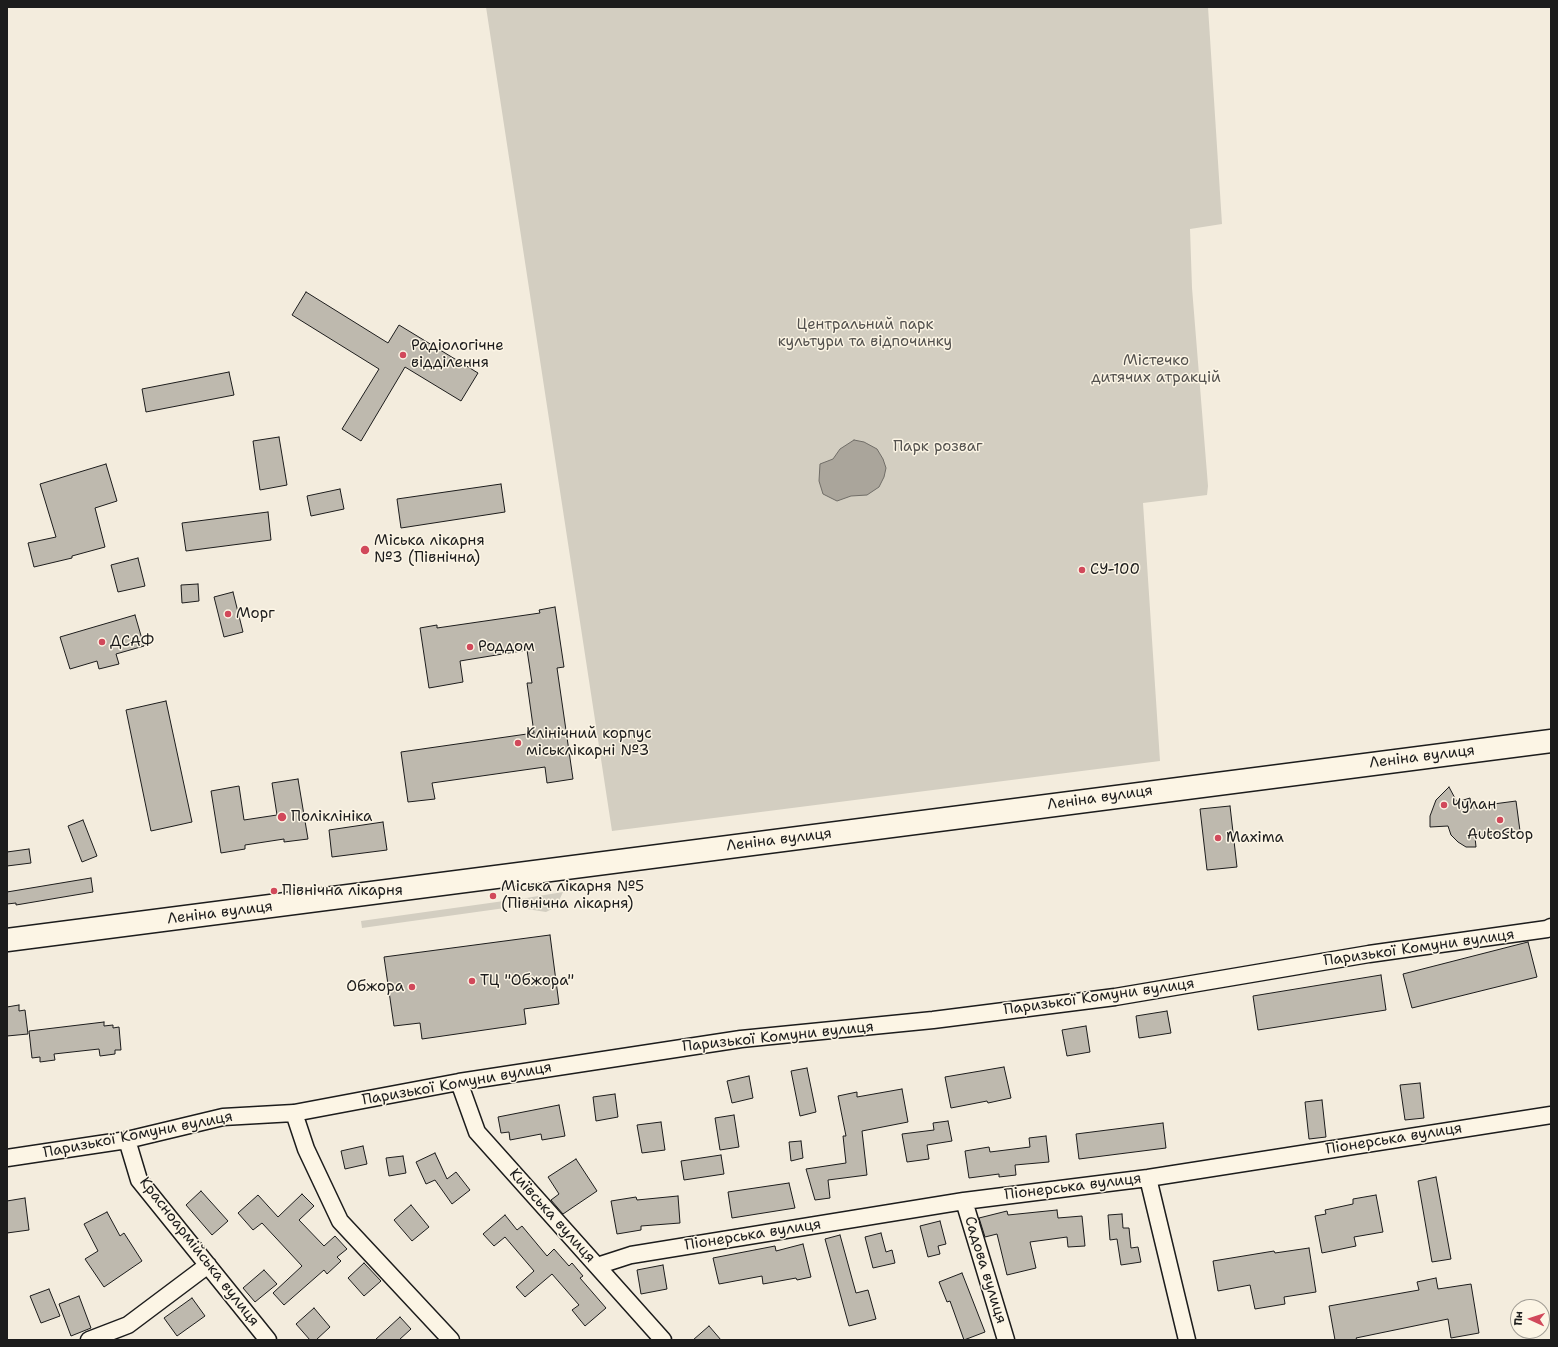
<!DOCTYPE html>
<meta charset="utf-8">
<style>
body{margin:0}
#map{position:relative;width:1558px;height:1347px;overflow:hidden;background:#f3ecdd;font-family:"Shantell Sans",sans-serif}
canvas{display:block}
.frame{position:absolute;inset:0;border:8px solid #1c1c1c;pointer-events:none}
.north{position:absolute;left:1510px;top:1299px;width:40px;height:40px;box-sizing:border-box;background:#fcf5e5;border:1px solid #a29e95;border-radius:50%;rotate:273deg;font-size:11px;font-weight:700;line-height:16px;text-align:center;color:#1c1c1c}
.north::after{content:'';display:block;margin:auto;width:14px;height:18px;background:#d1495b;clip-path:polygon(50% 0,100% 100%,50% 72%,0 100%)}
</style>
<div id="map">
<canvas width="1558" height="1347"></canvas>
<div class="frame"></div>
<div class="north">Пн</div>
</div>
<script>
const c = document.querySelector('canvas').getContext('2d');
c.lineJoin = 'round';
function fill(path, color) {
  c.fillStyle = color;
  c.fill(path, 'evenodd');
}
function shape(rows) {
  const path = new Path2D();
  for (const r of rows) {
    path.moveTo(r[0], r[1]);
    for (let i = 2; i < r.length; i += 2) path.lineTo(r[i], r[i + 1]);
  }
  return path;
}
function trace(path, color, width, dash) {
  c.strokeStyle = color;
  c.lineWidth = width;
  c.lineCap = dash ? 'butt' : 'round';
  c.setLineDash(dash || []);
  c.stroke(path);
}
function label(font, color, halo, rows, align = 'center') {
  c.font = font + ' "Shantell Sans",sans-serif';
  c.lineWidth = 3;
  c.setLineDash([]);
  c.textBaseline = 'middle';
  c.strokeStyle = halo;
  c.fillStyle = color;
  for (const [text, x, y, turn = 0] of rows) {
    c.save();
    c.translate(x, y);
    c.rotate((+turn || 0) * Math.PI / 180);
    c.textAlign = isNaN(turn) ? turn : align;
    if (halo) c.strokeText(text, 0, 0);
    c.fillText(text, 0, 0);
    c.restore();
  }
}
fill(shape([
 [486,7,1208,7,1222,224,1190,229,1192,288,1208,486,1207,495,1143,503,1160,761,612,831],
 [563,892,556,907,546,912,514,907,514,900],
 [504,901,505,908,362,928,361,921]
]), '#d3cec1');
const water = shape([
 [854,440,864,442,877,449,883,459,886,468,884,477,879,487,867,495,851,496,837,501,823,494,819,481,820,464,833,459,840,449,854,440]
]);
fill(water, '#aaa59b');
trace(water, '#716e68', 1);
const building = shape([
 [306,292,388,343,399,325,478,373,461,401,405,367,361,441,342,429,379,369,292,315,306,292],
 [229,372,234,395,146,412,142,389,229,372],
 [279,437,287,485,260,490,253,441,279,437],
 [106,464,117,501,95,508,105,547,72,556,72,558,34,567,28,543,56,537,40,484,106,464],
 [501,484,505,512,401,528,397,499,501,484],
 [340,489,344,509,311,516,307,496,340,489],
 [268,512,271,540,186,551,182,523,268,512],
 [138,558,145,586,118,592,111,565,138,558],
 [198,584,199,601,182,603,181,585,198,584],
 [233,592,243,632,224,637,214,597,233,592],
 [555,607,564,667,557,668,573,779,547,783,545,767,432,783,435,799,408,802,401,752,534,733,527,683,532,683,527,650,460,661,463,682,429,688,420,628,437,625,437,628,540,613,539,610,555,607],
 [135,615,144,646,116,654,119,664,99,669,97,661,70,669,60,637,135,615],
 [166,701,192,822,151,831,126,710,166,701],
 [298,779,308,839,284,842,284,839,245,845,245,849,221,853,211,791,239,786,244,820,277,815,272,783,298,779],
 [1449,787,1457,802,1470,798,1471,807,1516,801,1520,831,1475,837,1476,847,1466,847,1458,842,1451,835,1448,826,1430,827,1430,816,1436,800,1449,787],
 [1230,806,1237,867,1207,870,1200,809,1230,806],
 [83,820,97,856,82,862,68,826,83,820],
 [383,822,387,850,332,857,329,830,383,822],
 [29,849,31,863,7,866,7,852,29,849],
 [91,878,93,892,16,905,16,903,7,904,7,892,91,878],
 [550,935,559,1004,524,1009,526,1024,422,1039,420,1023,394,1026,384,957,550,935],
 [1528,942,1537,977,1412,1008,1403,974,1528,942],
 [1381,975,1386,1010,1258,1030,1253,996,1381,975],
 [19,1005,19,1011,25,1010,28,1034,7,1036,7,1007,19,1005],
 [1167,1011,1171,1033,1139,1038,1136,1016,1167,1011],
 [104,1022,104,1026,113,1025,113,1028,119,1027,121,1050,115,1050,115,1054,100,1056,99,1049,54,1054,55,1060,40,1062,40,1057,32,1058,29,1031,104,1022],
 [1086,1026,1090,1052,1067,1056,1062,1030,1086,1026],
 [1004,1067,1011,1098,988,1103,987,1101,951,1108,945,1077,1004,1067],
 [807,1068,816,1112,800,1116,791,1071,807,1068],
 [749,1076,753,1098,732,1103,727,1081,749,1076],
 [1420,1083,1424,1118,1405,1120,1400,1085,1420,1083],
 [902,1089,908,1122,862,1131,867,1175,828,1180,830,1198,815,1200,806,1169,846,1163,843,1136,846,1136,838,1096,857,1092,857,1097,902,1089],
 [615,1094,618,1117,596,1121,593,1097,615,1094],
 [1322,1100,1326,1137,1309,1139,1305,1102,1322,1100],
 [559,1105,565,1136,542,1140,541,1134,510,1140,509,1132,501,1133,498,1117,559,1105],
 [734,1115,739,1147,720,1150,715,1118,734,1115],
 [948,1121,952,1141,927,1145,929,1159,907,1162,902,1134,934,1130,933,1123,948,1121],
 [661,1122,665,1150,642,1153,637,1125,661,1122],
 [1163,1123,1166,1148,1079,1159,1076,1134,1163,1123],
 [1046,1136,1049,1162,1015,1165,1016,1175,999,1177,999,1174,969,1178,965,1151,989,1147,990,1152,1030,1147,1029,1138,1046,1136],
 [801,1141,803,1158,791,1161,789,1142,801,1141],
 [363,1146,367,1164,345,1169,341,1151,363,1146],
 [435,1153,447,1179,456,1172,470,1190,452,1204,435,1180,426,1184,416,1162,435,1153],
 [721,1155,724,1174,684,1180,681,1161,721,1155],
 [403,1156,406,1173,389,1176,386,1158,403,1156],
 [576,1159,597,1191,563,1214,551,1200,559,1194,548,1177,576,1159],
 [1436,1177,1451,1259,1432,1262,1418,1181,1436,1177],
 [789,1183,795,1208,732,1218,728,1192,789,1183],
 [201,1191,228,1221,212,1235,186,1205,201,1191],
 [302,1194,314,1206,299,1220,324,1246,335,1236,347,1249,337,1257,341,1261,327,1274,324,1270,284,1305,273,1293,302,1266,262,1223,253,1230,238,1213,258,1195,278,1217,302,1194],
 [1376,1195,1383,1232,1354,1237,1356,1246,1322,1253,1315,1216,1326,1214,1325,1210,1353,1204,1353,1199,1376,1195],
 [678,1196,680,1223,641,1226,641,1230,617,1234,611,1201,636,1197,637,1200,678,1196],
 [25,1198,29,1230,7,1233,7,1201,25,1198],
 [411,1205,429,1227,412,1241,394,1220,411,1205],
 [1057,1210,1058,1218,1082,1216,1085,1246,1068,1247,1067,1237,1030,1242,1036,1268,1007,1275,997,1234,985,1237,979,1218,1007,1211,1008,1215,1057,1210],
 [107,1212,120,1236,124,1233,142,1261,104,1287,85,1259,98,1251,84,1224,107,1212],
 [1122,1214,1123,1228,1129,1228,1131,1248,1138,1247,1141,1262,1121,1265,1117,1239,1110,1240,1108,1215,1122,1214],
 [505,1215,517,1230,522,1226,547,1256,554,1249,569,1266,572,1263,583,1276,580,1278,606,1308,585,1326,572,1310,579,1305,552,1274,525,1297,516,1287,534,1271,505,1237,494,1246,483,1234,505,1215],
 [940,1221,946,1244,938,1246,940,1254,928,1257,920,1226,940,1221],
 [881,1233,886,1252,892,1250,895,1263,873,1268,865,1237,881,1233],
 [840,1235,856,1293,868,1290,876,1319,849,1326,825,1239,840,1235],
 [803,1244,811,1277,797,1280,796,1278,763,1284,762,1276,719,1284,713,1258,775,1246,776,1251,803,1244],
 [1309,1248,1316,1292,1284,1297,1285,1304,1255,1309,1250,1285,1218,1291,1213,1261,1274,1251,1275,1253,1309,1248],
 [364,1263,381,1281,364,1296,348,1278,364,1263],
 [663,1265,667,1289,641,1294,637,1270,663,1265],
 [264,1270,277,1284,255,1302,243,1288,264,1270],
 [962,1273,985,1332,964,1340,950,1301,947,1302,939,1282,962,1273],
 [1436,1278,1438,1289,1471,1284,1479,1333,1451,1338,1448,1319,1356,1338,1357,1340,1335,1340,1329,1306,1419,1290,1417,1282,1436,1278],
 [49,1289,60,1316,41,1323,30,1296,49,1289],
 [79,1296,91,1328,71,1336,59,1304,79,1296],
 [192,1298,205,1316,177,1336,164,1318,192,1298],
 [314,1308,330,1327,316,1340,310,1340,296,1324,314,1308],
 [400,1317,411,1329,399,1340,375,1340,400,1317],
 [709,1326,721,1340,693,1340,709,1326]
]);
fill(building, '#beb9ae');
trace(building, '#1c1c1c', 1);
const street = shape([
 [459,1082,477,1132,663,1340],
 [294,1113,306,1149,340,1221,451,1340],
 [127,1140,139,1180,268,1340],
 [7,1158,127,1140,223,1117,294,1113,459,1082,741,1039,933,1020,1115,997,1369,954,1547,929,1551,927],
 [1148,1178,1187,1340],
 [964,1201,1006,1340],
 [597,1266,631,1255,964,1201,1148,1178,1551,1115],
 [89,1340,128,1325,208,1265]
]);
const secondary = shape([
 [7,940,1551,741]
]);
trace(street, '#1c1c1c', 19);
trace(secondary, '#1c1c1c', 25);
trace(street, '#fcf5e5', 16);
trace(secondary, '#fcf5e5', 22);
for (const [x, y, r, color] of [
 [403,355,4,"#d1495b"],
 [365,550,5,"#d1495b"],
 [1082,570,4,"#d1495b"],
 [228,614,4,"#d1495b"],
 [102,642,4,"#d1495b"],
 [470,647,4,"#d1495b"],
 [518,743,4,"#d1495b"],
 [1444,805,4,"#d1495b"],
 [282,817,5,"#d1495b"],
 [1500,820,4,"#d1495b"],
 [1218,838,4,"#d1495b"],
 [274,891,4,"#d1495b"],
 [493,896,4,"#d1495b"],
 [472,981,4,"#d1495b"],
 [412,987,4,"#d1495b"]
]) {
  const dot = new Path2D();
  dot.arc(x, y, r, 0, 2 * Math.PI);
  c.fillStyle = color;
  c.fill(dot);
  trace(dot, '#fcf5e5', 1.5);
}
label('15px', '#53514e', '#fcf5e5', [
 ["Центральний парк",865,325],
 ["культури та відпочинку",865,342],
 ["Містечко",1156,361],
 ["дитячих атракцій",1156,378],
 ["Парк розваг",938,447]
]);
label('15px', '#1c1c1c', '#fcf5e5', [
 ["Радіологічне",411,346],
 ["відділення",411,363],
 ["Міська лікарня",374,541],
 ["№3 (Північна)",374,558],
 ["СУ-100",1090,570],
 ["Морг",236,614],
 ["ДСАФ",110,642],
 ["Роддом",478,647],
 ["Клінічний корпус",526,734],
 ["міськлікарні №3",526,751],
 ["Чулан",1452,805],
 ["Поліклініка",291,817],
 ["AutoStop",1500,835,"center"],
 ["Maxima",1226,838],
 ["Міська лікарня №5",501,887],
 ["(Північна лікарня)",501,904],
 ["Північна лікарня",282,891],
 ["ТЦ \"Обжора\"",480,981],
 ["Обжора",404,987,"right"]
], 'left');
label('15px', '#1c1c1c', '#fcf5e5', [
 ["Леніна вулиця",1422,757,-7],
 ["Леніна вулиця",1100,798,-8],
 ["Леніна вулиця",779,840,-7],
 ["Леніна вулиця",220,913,-7],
 ["Паризької Комуни вулиця",1419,948,-8],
 ["Паризької Комуни вулиця",1099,997,-8],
 ["Паризької Комуни вулиця",778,1037,-6],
 ["Паризької Комуни вулиця",457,1084,-10],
 ["Паризької Комуни вулиця",138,1135,-11],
 ["Піонерська вулиця",1394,1139,-9],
 ["Піонерська вулиця",1073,1187,-7],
 ["Київська вулиця",552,1216,48],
 ["Піонерська вулиця",753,1235,-9],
 ["Красноармійська вулиця",199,1252,52],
 ["Садова вулиця",985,1270,73]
]);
</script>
